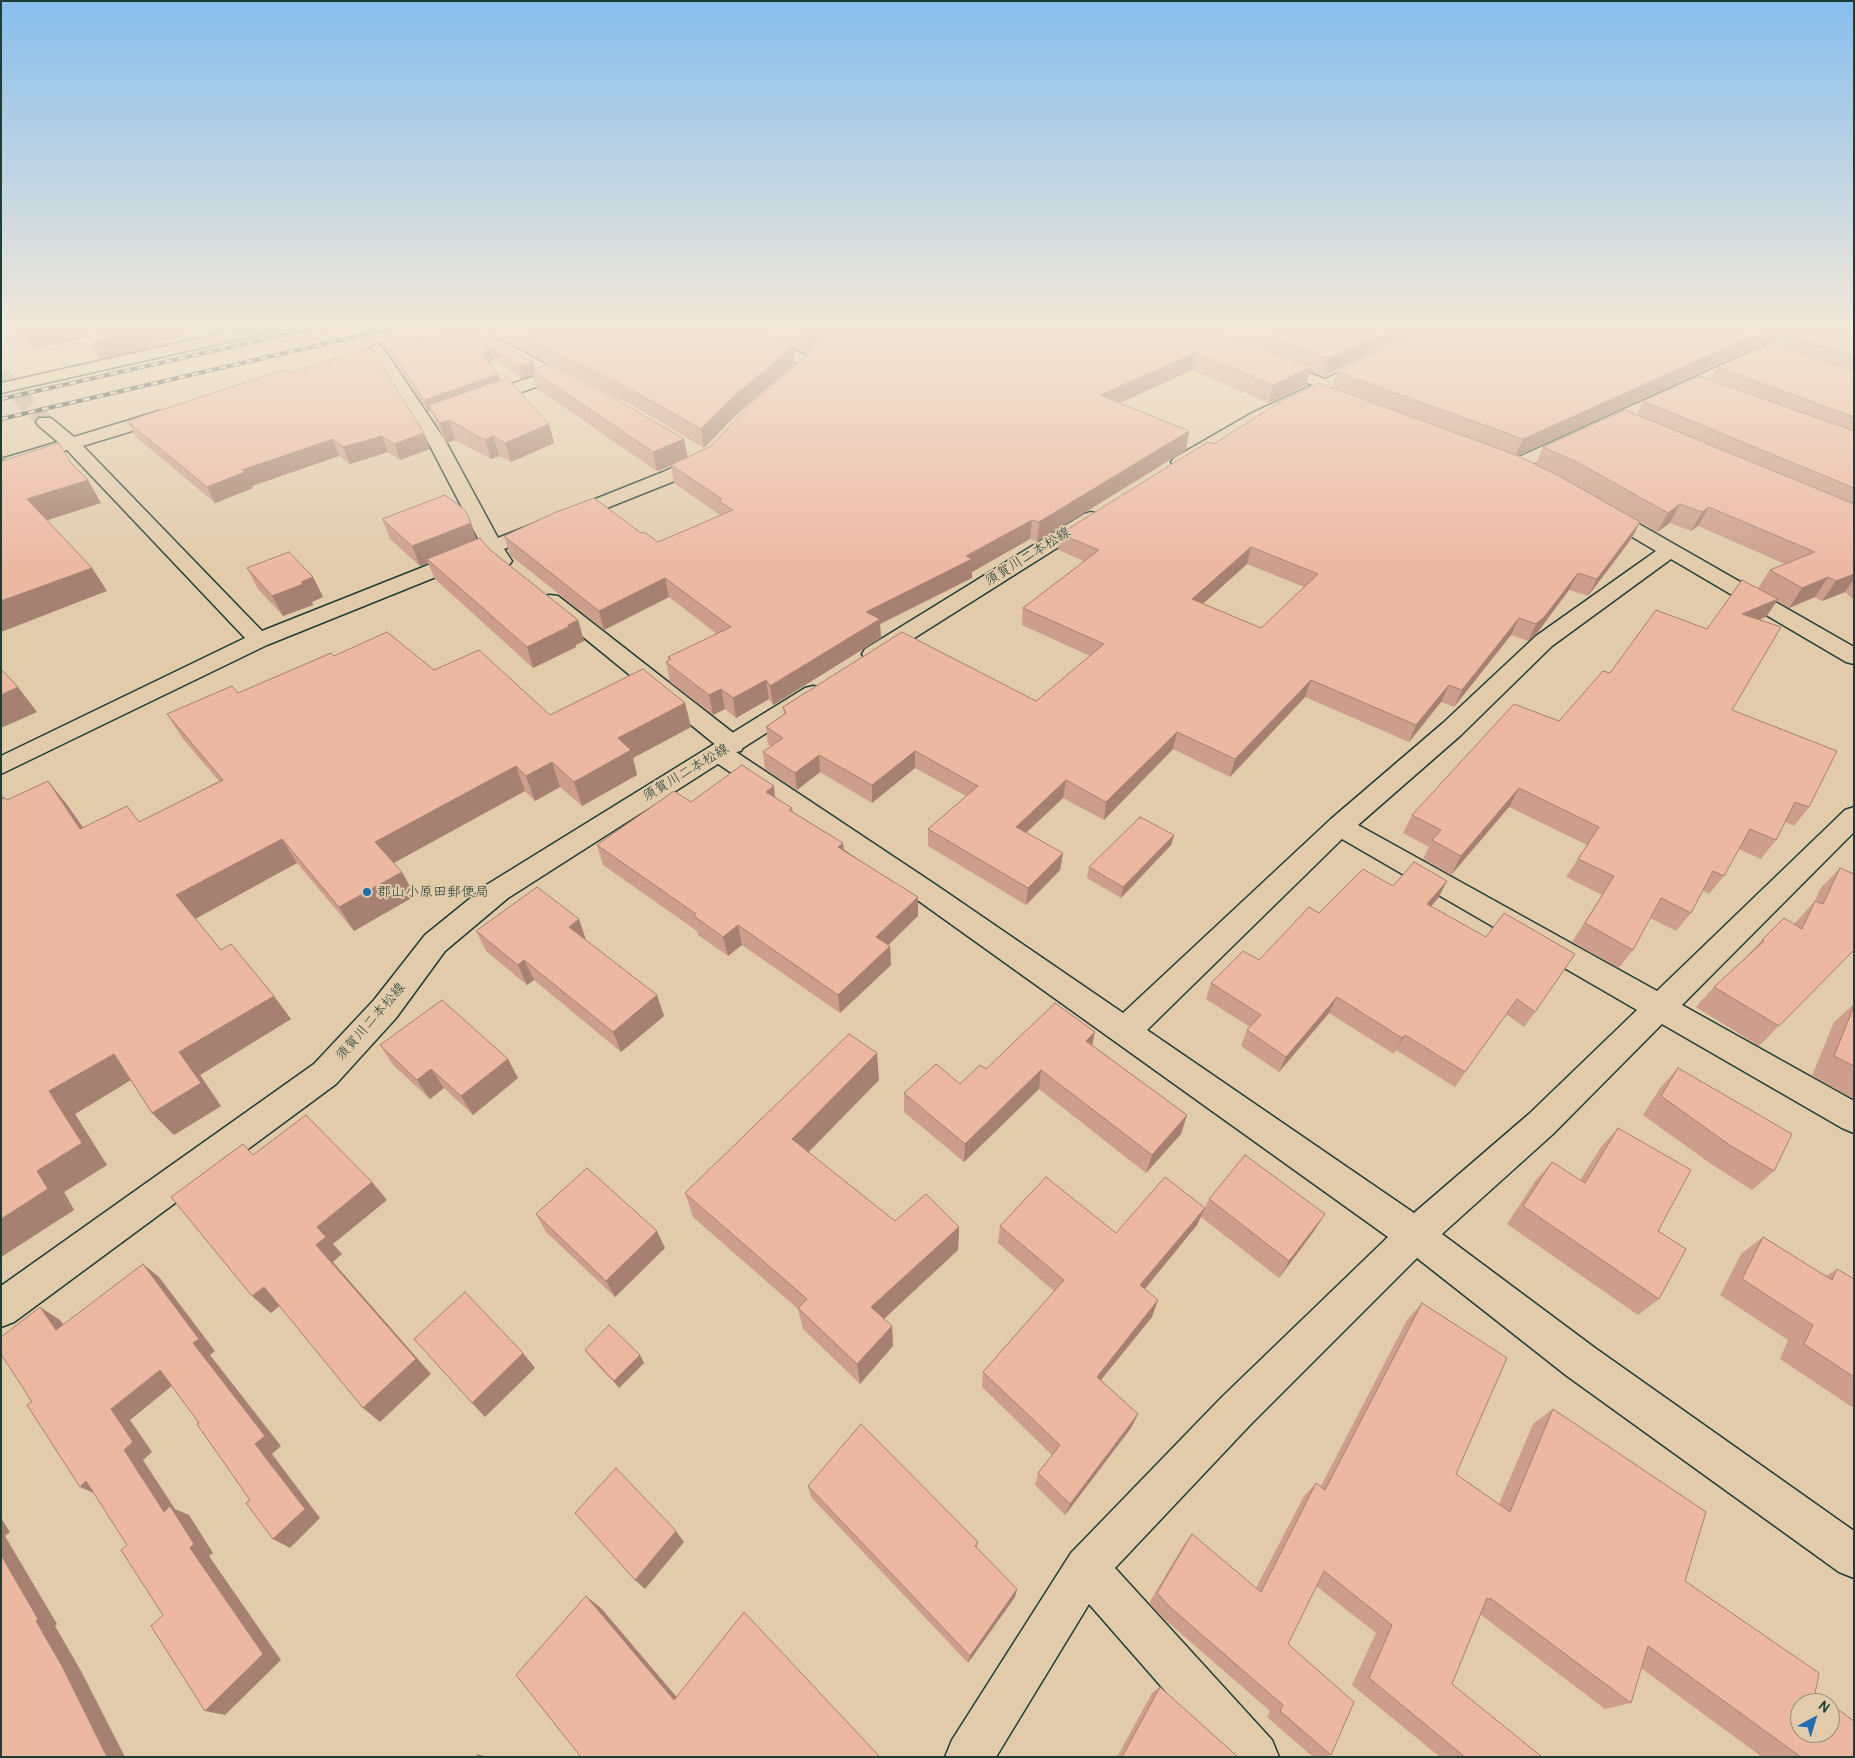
<!DOCTYPE html>
<meta charset="utf-8">
<style>
body{margin:0}
#map{position:relative;width:1855px;height:1758px;overflow:hidden;background:#e1cbaa;font-family:Pangolin,sans-serif}
canvas{display:block}
.frame{position:absolute;inset:0;border:2px solid #1f3d34;pointer-events:none}
.north{position:absolute;left:1790px;top:1693px;width:50px;height:50px;box-sizing:border-box;background:#e1cbaa;border:1px solid #93927b;border-radius:50%;rotate:39deg;font-size:14px;font-weight:700;line-height:20px;text-align:center;color:#1f3d34}
.north::after{content:'';display:block;margin:auto;width:18px;height:22px;background:#1f6fb2;clip-path:polygon(50% 0,100% 100%,50% 72%,0 100%)}
</style>
<div id="map">
<canvas width="1855" height="1758"></canvas>
<div class="frame"></div>
<div class="north">N</div>
</div>
<script>
const c = document.querySelector('canvas').getContext('2d');
c.lineJoin = 'round';
function shape(rows) {
  const path = new Path2D();
  for (const r of rows) {
    path.moveTo(r[0], r[1]);
    for (let i = 2; i < r.length; i += 2) path.lineTo(r[i], r[i + 1]);
  }
  return path;
}
function trace(path, color, width, dash) {
  c.strokeStyle = color;
  c.lineWidth = width;
  c.lineCap = dash ? 'butt' : 'round';
  c.setLineDash(dash || []);
  c.stroke(path);
}
function fill(path, color) {
  c.fillStyle = color;
  c.fill(path, 'evenodd');
}
function label(font, color, halo, rows, align = 'center') {
  c.font = font + ' Pangolin,"Klee One",sans-serif';
  c.lineWidth = 4;
  c.setLineDash([]);
  c.textBaseline = 'middle';
  c.strokeStyle = halo;
  c.fillStyle = color;
  for (const [text, x, y, turn = 0] of rows) {
    c.save();
    c.translate(x, y);
    c.rotate((+turn || 0) * Math.PI / 180);
    c.textAlign = isNaN(turn) ? turn : align;
    if (halo) c.strokeText(text, 0, 0);
    c.fillText(text, 0, 0);
    c.restore();
  }
}
trace(shape([
 [1,375,45,422]
]), '#baaf92', 17, [17, 8]);
const minor = shape([
 [259,325,287,325,280,330,1,393,1,383,259,325],
 [719,325,739,325,814,359,816,362,808,367,802,365,721,328,719,325],
 [1809,325,1825,327,1822,330,1522,469,1516,470,1510,469,1507,465,1510,461,1809,325],
 [501,340,579,382,581,385,573,390,553,381,488,404,476,404,474,400,476,396,541,374,496,348,493,345,496,342,501,340],
 [377,344,382,346,446,442,498,538,663,472,700,455,712,455,715,459,712,463,677,480,504,549,512,561,509,565,502,567,495,565,488,556,267,645,1,774,1,756,245,638,67,450,1,470,1,459,58,442,39,426,36,422,39,418,51,418,74,437,159,411,171,411,174,415,171,419,83,446,262,631,481,544,428,442,369,349,377,344],
 [1275,360,1330,381,1332,384,1330,387,1318,387,1269,368,1267,365,1275,360],
 [1604,506,1611,508,1854,647,1854,664,1846,662,1671,559,1552,646,1461,735,1358,825,1657,991,1845,810,1854,807,1854,832,1682,1005,1854,1101,1854,1133,1842,1128,1662,1024,1553,1134,1442,1234,1595,1348,1854,1531,1854,1578,1839,1572,1567,1376,1417,1258,1250,1425,1115,1568,1272,1740,1279,1757,1223,1757,1089,1604,996,1757,945,1757,952,1740,1071,1553,1222,1397,1388,1237,916,899,711,759,708,753,711,747,717,746,539,601,542,596,550,595,558,596,741,739,744,745,741,751,736,752,936,885,1123,1013,1331,819,1443,723,1536,636,1656,551,1597,516,1594,512,1597,508,1604,506],
 [1342,839,1637,1010,1529,1114,1414,1213,1147,1030,1342,839]
]);
const major = shape([
 [1368,359,1376,364,1374,367,1264,421,1186,466,1174,466,1171,462,1174,458,1252,413,1368,359],
 [1091,512,1098,514,1101,518,1098,522,881,659,873,661,865,659,862,654,865,649,1084,514,1091,512],
 [813,686,821,688,825,693,821,698,508,898,445,951,396,1018,336,1084,14,1322,1,1327,1,1286,314,1064,374,1000,425,935,488,884,805,688,813,686]
]);
trace(minor, '#1f3d34', 3);
trace(major, '#1f3d34', 3);
fill(minor, '#e1cbaa');
fill(major, '#e1cbaa');
const rail = shape([
 [1,399,328,325],
 [1,419,406,325]
]);
trace(rail, '#1f3d34', 4);
trace(rail, '#e1cbaa', 2.5, [7]);
fill(shape([
 [460,325,533,362,535,369,684,439,687,457,711,446,840,325,1422,325,1374,352,1324,376,1310,371,1306,385,1269,403,1192,370,1120,403,1186,450,1037,542,1030,539,972,572,972,578,880,624,881,638,773,705,769,699,736,718,725,709,713,715,670,682,666,662,669,661,668,657,717,634,669,597,604,630,510,555,504,536,641,533,658,542,720,515,674,483,671,466,657,471,537,389,533,375,522,379,494,359,489,364,500,381,549,424,554,443,511,462,499,456,491,459,455,440,446,443,436,424,431,411,428,412,393,358,389,347],
 [487,325,838,325,806,353,793,347,795,364,734,417,704,448,632,405,561,370,488,329],
 [1425,325,1803,325,1518,456,1536,464,1543,447,1637,415,1643,401,1710,380,1717,367,1782,347,1789,335,1854,325,1854,600,1845,592,1822,601,1815,597,1789,608,1777,601,1766,617,1759,620,1732,710,1809,807,1794,826,1785,822,1776,840,1761,859,1739,849,1724,876,1709,894,1703,891,1691,913,1676,931,1650,918,1633,950,1619,968,1572,942,1602,895,1566,877,1587,845,1509,807,1451,875,1423,859,1429,847,1403,833,1412,815,1559,721,1610,673,1707,629,1758,588,1770,570,1785,564,1698,526,1691,531,1670,523,1657,532,1640,522,1632,538,1588,596,1569,590,1537,633,1528,641,1511,635,1454,707,1441,702,1409,742,1305,697,1230,777,1173,749,1104,820,1063,798,1026,833,1063,853,1060,870,1026,905,928,846,928,829,966,796,915,768,872,803,820,772,797,790,765,769,763,752,771,746,768,745,766,727,784,715,783,707,1036,701,1090,656,1022,625,1023,608,1084,561,1058,550,1060,534,1214,444,1332,388,1337,372,1393,344],
 [1247,564,1304,587,1261,628,1203,604],
 [289,373,424,433,430,449,400,460,388,452,350,464,339,456,252,486,253,488,215,503,136,437,127,421],
 [382,519,477,539,578,620,584,641,576,645,576,647,533,668,435,579,428,563,420,566,390,539],
 [247,568,313,577,323,597,312,602,313,605,283,616,258,589],
 [334,656,434,670,550,715,685,703,691,727,633,758,637,775,582,806,560,787,535,801,525,791,394,863,402,872,415,896,354,931,297,863,195,919,221,950,291,1019,200,1075,221,1106,174,1135,152,1113,131,1080,75,1114,107,1165,64,1192,74,1210,1,1257,1,794,7,800,48,781,68,806,83,827,139,822,219,781,183,739,167,714,238,693],
 [775,797,792,808,793,812,843,843,844,851,918,897,918,916,888,945,890,946,891,965,840,1013,742,945,728,956,698,935,697,931,603,865,597,845,691,802],
 [1174,835,1171,845,1121,898,1087,878,1089,867],
 [1840,868,1852,874,1854,870,1854,950,1759,1046,1696,1007,1714,987,1743,960,1762,940,1794,924,1796,922,1815,901,1820,889],
 [1393,886,1439,897,1431,906,1535,1012,1524,1027,1506,1014,1455,1087,1396,1050,1394,1054,1329,1013,1279,1072,1241,1046,1247,1030,1250,1027,1206,999,1211,983,1259,960,1319,913],
 [476,931,586,940,657,995,664,1016,621,1052,534,980,527,985,486,951],
 [1854,1004,1854,1099,1812,1076,1834,1022],
 [380,1045,508,1059,518,1078,473,1115,444,1088,430,1099,393,1065],
 [1092,1045,1187,1115,1181,1134,1146,1173,1039,1089,964,1162,904,1112,904,1093,960,1084,986,1069],
 [1678,1068,1774,1171,1752,1190,1711,1164,1643,1115,1660,1088],
 [879,1080,808,1152,895,1221,959,1227,958,1250,884,1319,892,1326,893,1346,860,1384,803,1329,798,1309,693,1217,685,1193],
 [1618,1128,1658,1231,1659,1299,1638,1315,1507,1224,1536,1180,1552,1162,1580,1180,1601,1147],
 [1209,1199,1325,1214,1314,1231,1279,1278,1201,1217],
 [1205,1208,1197,1225,1145,1289,1152,1317,1101,1380,1138,1414,1131,1428,1065,1515,1035,1485,1038,1473,1052,1455,982,1387,983,1372,1054,1291,998,1243,1000,1226,1116,1233],
 [536,1214,665,1248,615,1297,546,1232],
 [1763,1237,1826,1276,1837,1269,1854,1279,1854,1406,1852,1407,1780,1359,1788,1340,1720,1295,1741,1254],
 [1422,1303,1456,1474,1499,1504,1533,1424,1553,1409,1685,1581,1815,1694,1854,1757,1762,1757,1641,1668,1631,1703,1605,1709,1480,1614,1452,1684,1542,1757,1440,1757,1352,1685,1376,1633,1316,1586,1288,1644,1331,1755,1324,1757,1313,1757,1267,1717,1270,1711,1162,1617,1149,1603,1183,1546,1192,1534,1256,1588,1304,1496,1316,1483,1321,1486,1407,1320],
 [585,1350,640,1355,644,1363,619,1388,590,1357],
 [808,1486,978,1542,977,1548,1017,1589,1015,1597,968,1663,811,1497],
 [1160,1687,1238,1757,1117,1757,1152,1693]
]), '#cc9e8b');
fill(shape([
 [55,325,83,325,89,338,33,349,23,332],
 [149,325,179,325,185,336,157,342,159,346,100,359,91,341],
 [817,325,838,325,806,353,804,336],
 [1397,325,1422,325,1374,352,1324,376,1328,359],
 [1776,325,1803,325,1515,457,1523,439],
 [793,346,795,364,734,417,704,448,701,429,731,399],
 [490,347,494,359,486,368,482,356],
 [1195,353,1192,370,1098,413,1100,395],
 [533,362,536,373,532,370,533,375,522,379,519,367],
 [1311,367,1306,385,1269,403,1273,385],
 [498,374,502,386,429,405,431,411,428,412,424,400],
 [449,420,455,440,446,443,440,423],
 [549,424,554,443,511,462,505,443],
 [1189,431,1186,450,1037,542,1039,522],
 [424,433,430,449,400,460,394,444],
 [382,436,388,452,350,464,343,447],
 [493,436,499,456,491,459,485,440],
 [333,439,339,456,252,486,253,488,215,503,207,487,242,470],
 [684,439,688,459,657,471,653,452],
 [1,453,11,469,2,461,1,458],
 [88,480,101,503,42,522,27,499],
 [1680,504,1670,523,1657,532,1668,513],
 [1709,507,1698,526,1691,531,1702,512],
 [1032,520,1030,539,972,572,972,578,880,624,881,638,773,705,770,686,866,612],
 [1640,522,1632,538,1588,596,1597,579],
 [471,523,478,543,427,559,428,563,420,566,412,546],
 [1251,547,1247,564,1189,616,1192,599],
 [92,568,107,591,1,632,1,601],
 [1578,573,1569,590,1537,633,1528,641,1536,624],
 [1854,574,1854,579,1845,592,1822,601,1836,581],
 [313,577,323,597,312,602,313,605,283,616,272,596,301,582],
 [1828,577,1815,597,1789,608,1802,588],
 [665,578,669,597,604,630,599,611],
 [1778,599,1766,617,1730,632,1742,614],
 [1519,618,1511,635,1454,707,1462,690],
 [578,620,584,641,576,645,576,647,533,668,527,647],
 [766,680,769,699,736,718,733,698],
 [1311,680,1305,697,1230,777,1235,759],
 [1449,685,1441,702,1409,742,1416,725],
 [18,687,37,712,1,728,1,695],
 [721,689,725,709,713,715,709,695],
 [685,703,691,727,633,758,637,775,582,806,574,782,618,738],
 [1177,732,1173,749,1104,820,1106,802],
 [915,751,915,768,872,803,872,785],
 [819,755,820,772,797,790,795,773],
 [552,762,560,787,535,801,526,776],
 [516,766,525,791,388,866,375,842],
 [1066,780,1063,798,1014,844,1016,827],
 [48,781,68,806,100,853,80,829],
 [774,786,776,806,766,792],
 [1519,788,1509,807,1451,875,1461,856],
 [1174,835,1171,845,1121,898,1123,887],
 [282,839,297,863,195,919,176,895],
 [843,843,845,862,838,847],
 [1063,853,1060,870,1026,905,1028,888],
 [402,872,415,896,354,931,339,907],
 [1447,881,1439,897,1419,921,1427,904],
 [918,897,918,916,877,956,876,937],
 [579,919,586,940,569,927],
 [738,925,742,945,728,956,723,937],
 [890,946,891,965,840,1013,838,995],
 [524,960,534,980,527,985,518,965],
 [657,995,664,1016,621,1052,613,1032],
 [274,996,291,1019,200,1075,221,1106,174,1135,152,1113,179,1052],
 [1337,997,1329,1013,1279,1072,1286,1057],
 [1095,1032,1091,1051,1086,1041],
 [1405,1035,1396,1050,1394,1054,1402,1038],
 [877,1053,879,1080,797,1164,792,1139],
 [114,1054,136,1077,75,1114,107,1165,64,1192,74,1210,1,1257,1,1219,37,1171,49,1091],
 [508,1059,518,1078,473,1115,461,1096],
 [431,1069,444,1088,430,1099,417,1080],
 [1041,1070,1039,1089,964,1162,965,1144],
 [1187,1115,1181,1134,1146,1173,1152,1155],
 [372,1182,387,1200,333,1244,342,1254,333,1262,431,1374,380,1422,363,1408,316,1245,317,1227],
 [1205,1208,1197,1225,1134,1302,1140,1285],
 [1325,1214,1314,1231,1279,1278,1289,1261],
 [959,1227,958,1250,874,1328,871,1307],
 [657,1231,665,1248,615,1297,606,1281],
 [143,1264,159,1277,215,1351,210,1355,281,1446,272,1454,320,1518,290,1548,273,1539,255,1444,193,1343],
 [264,1287,282,1304,271,1313,252,1296],
 [1158,1300,1152,1317,1092,1391,1097,1377],
 [40,1307,60,1320,76,1342,56,1330],
 [892,1326,893,1346,860,1384,857,1364],
 [523,1353,535,1368,485,1417,472,1403],
 [640,1355,644,1363,619,1388,614,1381],
 [160,1370,178,1381,130,1420,152,1452,143,1460,175,1509,189,1515,213,1553,209,1556,281,1660,225,1715,205,1711,164,1512,124,1450,111,1409],
 [1138,1414,1131,1428,1065,1515,1070,1504],
 [86,1481,101,1496,80,1487],
 [1,1518,10,1532,5,1536,57,1624,55,1626,81,1671,125,1757,107,1757,1,1555],
 [676,1531,684,1542,645,1589,635,1580],
 [1017,1589,1015,1597,968,1663,970,1656],
 [586,1596,601,1608,686,1708,674,1700],
 [476,1754,489,1757,479,1757]
]), '#a68171');
const building = shape([
 [21,325,55,325,23,332,21,325],
 [82,325,149,325,150,328,91,341,82,325],
 [460,325,468,325,533,362,519,367,490,347,482,356,498,374,424,400,389,347,460,325],
 [507,325,746,325,793,346,731,399,701,429,628,388,557,353,507,325],
 [780,325,817,325,804,336,780,325],
 [840,325,1203,325,1311,367,1273,385,1195,353,1100,395,1189,431,1039,522,1032,520,966,556,972,559,866,612,880,619,770,686,766,680,733,698,721,689,709,695,666,662,671,659,668,657,731,627,665,578,599,611,504,536,554,513,594,498,641,533,644,532,658,542,733,510,719,501,722,499,671,465,711,446,746,409,840,325],
 [1241,325,1397,325,1379,335,1328,359,1241,325],
 [1425,325,1776,325,1523,439,1337,372,1393,344,1425,325],
 [1810,325,1854,325,1854,357,1789,335,1810,325],
 [1771,343,1854,371,1854,417,1717,367,1771,343],
 [371,348,424,433,394,444,382,436,343,447,333,439,242,470,245,472,207,487,127,421,284,370,289,373,371,348],
 [548,364,614,398,684,439,653,452,532,370,548,364],
 [1699,376,1854,431,1854,488,1643,401,1699,376],
 [507,378,549,424,505,443,493,436,485,440,449,420,440,423,429,405,507,378],
 [1319,383,1516,455,1559,476,1640,522,1597,579,1578,573,1545,616,1536,624,1519,618,1462,690,1449,685,1416,725,1311,680,1235,759,1177,732,1106,802,1066,780,1016,827,1063,853,1028,888,928,829,978,786,915,751,872,785,819,755,795,773,763,752,783,738,766,727,786,713,783,707,902,632,1036,701,1104,644,1023,608,1099,550,1060,534,1193,451,1208,442,1214,444,1281,401,1319,383],
 [1251,547,1318,574,1261,628,1192,599,1251,547],
 [1625,410,1854,504,1854,574,1836,581,1828,577,1802,588,1770,570,1815,552,1709,507,1702,512,1680,504,1668,513,1577,462,1543,447,1625,410],
 [59,443,71,463,88,480,27,499,92,568,1,601,1,458,2,461,59,443],
 [445,495,465,510,471,523,412,546,382,519,445,495],
 [480,538,489,549,578,620,568,625,570,626,527,647,427,559,480,538],
 [289,552,313,577,301,582,303,584,272,596,247,568,289,552],
 [1742,580,1778,599,1742,614,1781,627,1732,710,1837,751,1809,807,1795,802,1776,840,1750,829,1724,876,1713,871,1691,913,1661,898,1633,950,1585,923,1614,876,1578,859,1599,827,1519,788,1461,856,1432,840,1441,830,1412,815,1514,704,1559,721,1603,671,1610,673,1656,610,1707,629,1742,580],
 [387,632,434,670,479,650,550,715,643,669,685,703,618,738,631,750,574,782,552,762,526,776,516,766,375,842,402,872,339,907,282,839,176,895,221,950,231,944,274,996,179,1052,201,1083,152,1113,114,1054,49,1091,82,1143,37,1171,48,1189,1,1219,1,799,5,798,7,800,48,781,80,829,127,806,139,822,223,780,167,714,232,686,238,693,331,653,334,656,387,632],
 [1,669,18,687,1,695,1,669],
 [742,765,774,786,766,792,792,808,789,810,843,843,838,847,918,897,876,937,890,946,838,995,738,925,723,937,694,916,696,914,597,845,674,791,691,802,742,765],
 [1140,817,1174,835,1123,887,1089,867,1140,817],
 [1414,862,1447,881,1427,904,1486,937,1504,913,1575,954,1535,1012,1517,999,1465,1072,1405,1035,1402,1038,1337,997,1286,1057,1247,1030,1261,1015,1211,983,1243,951,1259,960,1309,907,1319,913,1363,869,1393,886,1414,862],
 [1840,868,1854,874,1854,950,1779,1026,1714,987,1764,941,1762,940,1784,918,1802,929,1815,901,1823,904,1840,868],
 [537,887,579,919,569,927,657,995,613,1032,524,960,518,965,476,931,537,887],
 [442,1000,508,1059,461,1096,431,1069,417,1080,380,1045,442,1000],
 [1055,1003,1095,1032,1086,1041,1187,1115,1152,1155,1041,1070,965,1144,904,1093,936,1064,960,1084,980,1065,986,1069,1055,1003],
 [1854,1006,1854,1066,1834,1056,1854,1006],
 [849,1034,877,1053,792,1139,895,1221,926,1194,959,1227,871,1307,892,1326,857,1364,798,1308,807,1299,685,1193,849,1034],
 [1678,1068,1792,1134,1774,1171,1731,1146,1661,1096,1678,1068],
 [306,1115,372,1182,317,1227,326,1237,316,1245,416,1359,363,1408,264,1287,252,1296,171,1197,243,1144,253,1155,306,1115],
 [1618,1128,1691,1170,1658,1231,1686,1249,1659,1299,1523,1206,1552,1162,1585,1183,1618,1128],
 [1245,1155,1325,1214,1289,1261,1209,1199,1245,1155],
 [587,1168,657,1231,606,1281,536,1214,587,1168],
 [1046,1177,1116,1233,1165,1177,1205,1208,1140,1285,1158,1300,1097,1377,1138,1414,1070,1504,1038,1473,1060,1445,983,1372,1064,1280,1000,1226,1046,1177],
 [1763,1237,1832,1280,1837,1269,1854,1279,1854,1377,1804,1344,1813,1325,1742,1279,1763,1237],
 [143,1264,199,1339,193,1343,265,1436,255,1444,305,1509,273,1539,246,1503,250,1500,197,1424,199,1423,160,1370,111,1409,133,1442,124,1450,164,1512,170,1506,194,1544,190,1548,263,1654,205,1711,151,1626,163,1615,121,1550,127,1545,86,1481,80,1487,27,1405,32,1402,1,1354,1,1337,40,1307,56,1330,143,1264],
 [465,1292,523,1353,472,1403,414,1339,465,1292],
 [1422,1303,1507,1358,1456,1474,1510,1512,1553,1409,1706,1512,1685,1581,1819,1673,1815,1694,1828,1703,1800,1703,1800,1733,1830,1733,1830,1704,1854,1721,1854,1757,1801,1757,1648,1646,1631,1703,1490,1598,1489,1600,1487,1598,1452,1684,1542,1757,1465,1757,1369,1678,1392,1625,1324,1571,1288,1644,1354,1702,1331,1755,1280,1711,1283,1705,1171,1608,1157,1593,1192,1534,1261,1592,1316,1483,1325,1490,1422,1303],
 [609,1325,640,1355,614,1381,585,1350,609,1325],
 [861,1424,978,1542,975,1546,1017,1589,970,1656,808,1486,861,1424],
 [616,1468,676,1531,635,1580,575,1513,616,1468],
 [1,1555,38,1619,36,1621,62,1666,107,1757,1,1757,1,1555],
 [586,1596,674,1700,744,1612,880,1757,581,1757,516,1675,586,1596],
 [1160,1687,1238,1757,1122,1757,1160,1687]
]);
fill(building, '#edb8a2');
trace(building, '#a68171', 1);
const sky = c.createLinearGradient(0, 0, 0, 571);
sky.addColorStop(0, '#87beed');
sky.addColorStop(0.57, '#f2e8d9');
sky.addColorStop(1, '#f2e8d900');
c.fillStyle = sky;
c.fillRect(0, 0, 1855, 571);
for (const [x, y, r, color] of [
 [367,892,5,"#1f6fb2"]
]) {
  const dot = new Path2D();
  dot.arc(x, y, r, 0, 2 * Math.PI);
  c.fillStyle = color;
  c.fill(dot);
  trace(dot, '#e1cbaa', 2);
}
label('14px', '#1f3d34', '#e1cbaa', [
 ["須賀川二本松線",1028,557,-32],
 ["須賀川二本松線",686,773,-31],
 ["須賀川二本松線",371,1022,-49]
]);
label('14px', '#1f3d34', '#e1cbaa', [
 ["郡山小原田郵便局",377,892]
], 'left');
</script>
